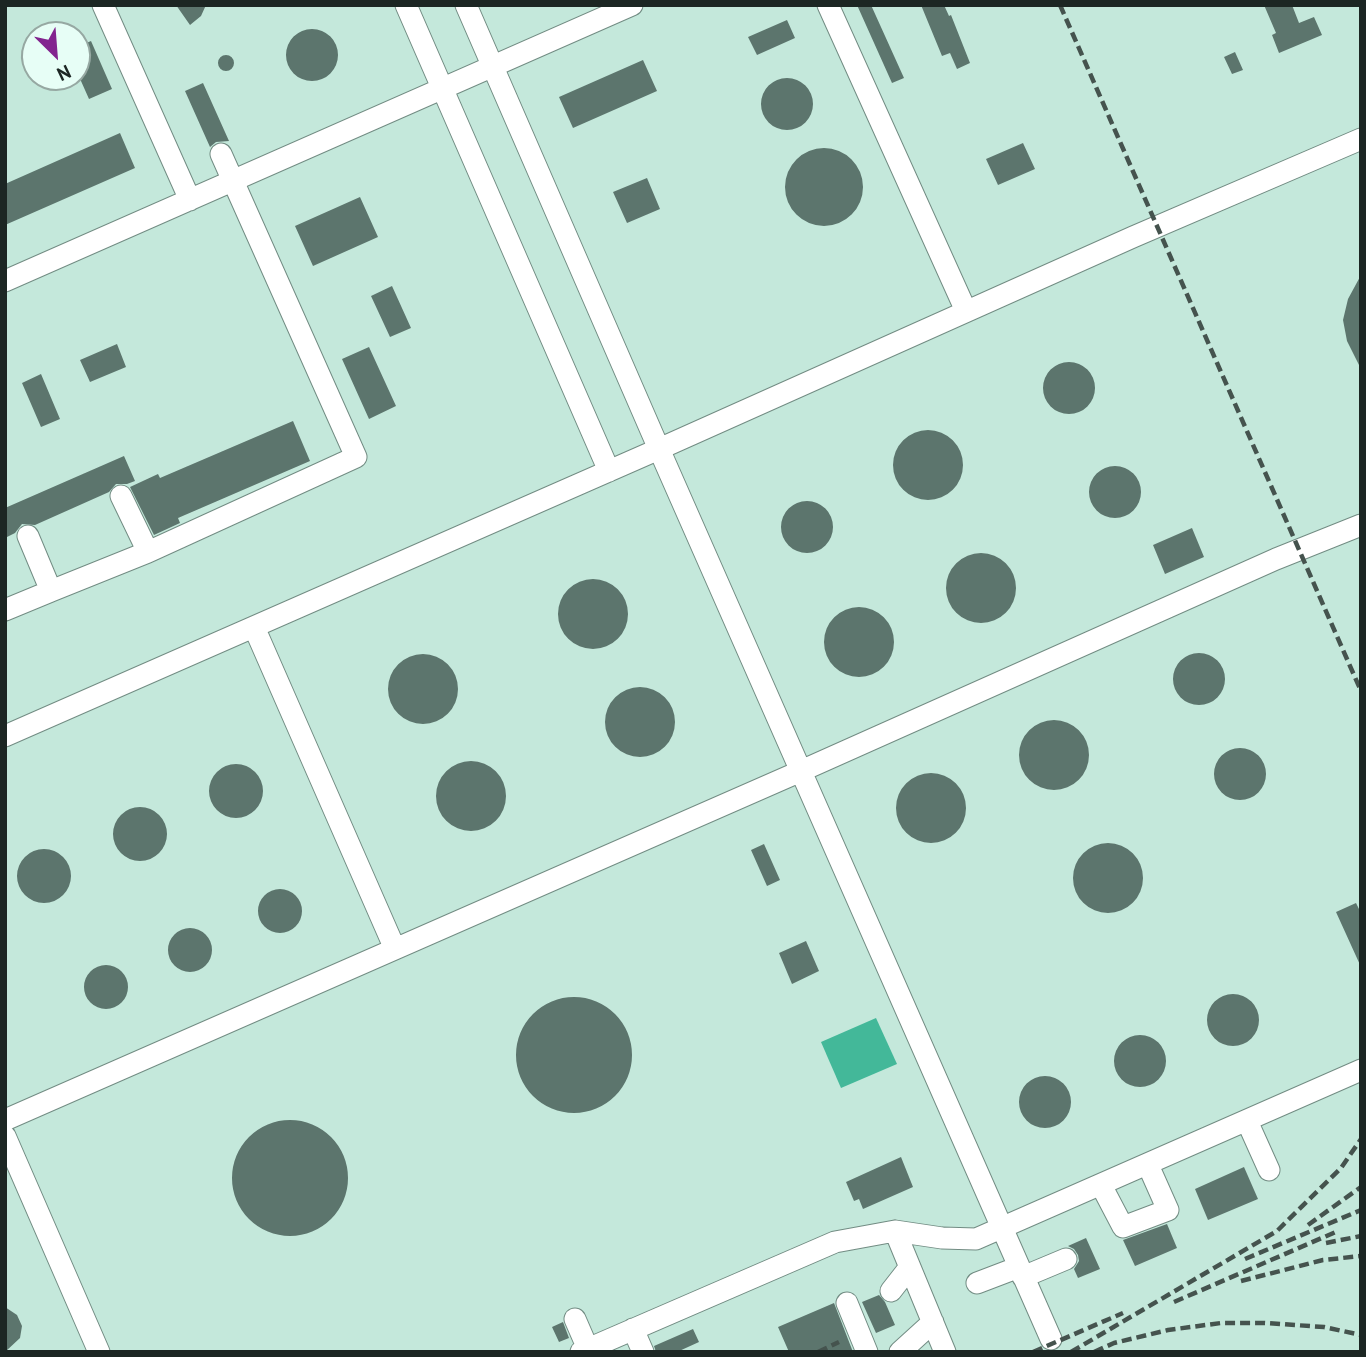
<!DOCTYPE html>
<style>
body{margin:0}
#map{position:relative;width:1366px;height:1357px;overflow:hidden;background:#d6f2e8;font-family:"PT Sans",sans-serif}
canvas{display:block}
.frame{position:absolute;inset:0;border:7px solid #1c2623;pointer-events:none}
.north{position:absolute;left:21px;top:21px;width:70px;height:70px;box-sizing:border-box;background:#e7fef6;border:2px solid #96a8a2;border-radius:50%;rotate:155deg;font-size:19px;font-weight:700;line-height:28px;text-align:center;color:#1c2623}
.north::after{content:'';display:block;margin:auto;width:24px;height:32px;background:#82248f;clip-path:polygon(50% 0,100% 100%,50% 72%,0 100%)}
</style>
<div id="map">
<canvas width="1366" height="1357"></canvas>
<div class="frame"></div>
<div class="north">N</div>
</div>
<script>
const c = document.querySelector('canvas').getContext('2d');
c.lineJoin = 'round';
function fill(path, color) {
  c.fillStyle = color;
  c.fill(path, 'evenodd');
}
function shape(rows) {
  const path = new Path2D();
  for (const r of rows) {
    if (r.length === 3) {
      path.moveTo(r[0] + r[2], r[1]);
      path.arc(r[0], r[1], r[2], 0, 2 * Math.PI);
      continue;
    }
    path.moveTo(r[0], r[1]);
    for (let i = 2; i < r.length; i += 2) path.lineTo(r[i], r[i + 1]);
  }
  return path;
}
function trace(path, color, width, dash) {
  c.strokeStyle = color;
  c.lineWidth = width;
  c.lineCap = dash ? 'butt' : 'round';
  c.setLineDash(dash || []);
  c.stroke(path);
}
fill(shape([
 [5,5,1361,5,1361,1352,5,1352],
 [35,35,77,35,77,77,35,77]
]), '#c4e8db');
fill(shape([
 [876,1018,897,1064,841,1088,821,1042]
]), '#43b899');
fill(shape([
 [176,5,206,5,201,16,190,25],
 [857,5,871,5,904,78,892,83],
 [921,5,944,5,949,16,951,15,970,63,957,69,950,53,942,56],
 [1264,5,1292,5,1299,23,1314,17,1322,35,1279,53,1272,35,1276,33],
 [787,20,795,38,757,55,748,37],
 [312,55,26],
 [91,41,112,89,89,99,77,72,77,47],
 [1235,52,1243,70,1232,74,1224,57],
 [226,63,8],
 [643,60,657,91,573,128,559,97],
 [787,104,26],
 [203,83,229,141,216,142,210,147,185,91],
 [120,133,135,168,5,225,5,184],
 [1023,143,1035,169,998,185,986,159],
 [824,187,39],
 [647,178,660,209,627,223,613,192],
 [360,197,378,237,313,266,295,226],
 [1361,275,1361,369,1347,341,1343,320,1348,299],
 [392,286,411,328,390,337,371,296],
 [117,344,126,367,90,382,80,360],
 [369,347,396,406,369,419,342,359],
 [1069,388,26],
 [41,374,60,419,41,427,22,383],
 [293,421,310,461,178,518,180,523,154,535,130,487,158,474,160,478],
 [928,465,35],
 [124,456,135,481,127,484,116,484,109,492,35,525,22,524,15,533,5,538,5,508],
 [1115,492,26],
 [807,527,26],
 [1192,528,1204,557,1165,574,1153,545],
 [981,588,35],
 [593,614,35],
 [859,642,35],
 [1199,679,26],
 [423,689,35],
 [640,722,35],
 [1054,755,35],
 [1240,774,26],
 [471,796,35],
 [236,791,27],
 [931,808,35],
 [140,834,27],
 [1108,878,35],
 [764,844,780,880,767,886,751,850],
 [44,876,27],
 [280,911,22],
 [1356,903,1361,913,1361,967,1336,912],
 [190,950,22],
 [806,941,819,971,792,984,779,953],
 [106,987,22],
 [1233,1020,26],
 [574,1055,58],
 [1140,1061,26],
 [1045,1102,26],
 [290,1178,58],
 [901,1157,913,1187,863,1209,859,1199,854,1201,846,1182],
 [1244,1167,1258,1199,1208,1220,1195,1189],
 [1167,1224,1177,1248,1135,1266,1123,1240],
 [1086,1238,1100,1269,1078,1278,1074,1269,1079,1261,1078,1255,1074,1249,1068,1246],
 [879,1295,885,1302,895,1325,876,1333,862,1302],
 [834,1303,853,1352,789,1352,778,1327],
 [5,1307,17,1315,22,1326,20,1338,5,1352],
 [563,1322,569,1338,559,1342,552,1327],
 [693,1329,699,1342,677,1352,656,1352,654,1346]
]), '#5c756d');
const minor = shape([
 [103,5,190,200],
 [406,5,609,471],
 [466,5,659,449,1051,1339],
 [828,5,966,311],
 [5,281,632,5],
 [148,552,356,457,221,154],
 [51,591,148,552,121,496],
 [5,610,51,591,28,536],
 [254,627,395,949],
 [5,736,659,449,1133,237,1361,139],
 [5,1120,801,771,1276,559,1361,525],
 [1247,1121,1269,1170],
 [5,1136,99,1352],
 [1101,1185,1123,1227,1168,1210,1148,1165],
 [895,1231,945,1352],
 [1023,1277,1066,1259],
 [977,1283,1019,1267],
 [891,1291,909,1268],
 [847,1303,867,1352],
 [575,1319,588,1349],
 [633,1329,643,1352],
 [581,1352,835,1242,895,1231,942,1238,976,1239,1361,1070],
 [900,1352,933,1322]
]);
trace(minor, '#728c83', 23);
trace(minor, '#fff', 21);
trace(shape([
 [1060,5,1361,691],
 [1308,1225,1361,1187],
 [1326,1243,1361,1236],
 [1245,1259,1361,1210],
 [1241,1281,1323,1260,1361,1256],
 [1174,1302,1338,1231],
 [818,1352,839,1342],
 [1033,1352,1123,1313],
 [1071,1352,1277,1231,1341,1168,1361,1139],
 [1094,1352,1114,1343,1168,1330,1221,1323,1265,1323,1324,1327,1361,1335]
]), '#45534e', 4.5, [10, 5]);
</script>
